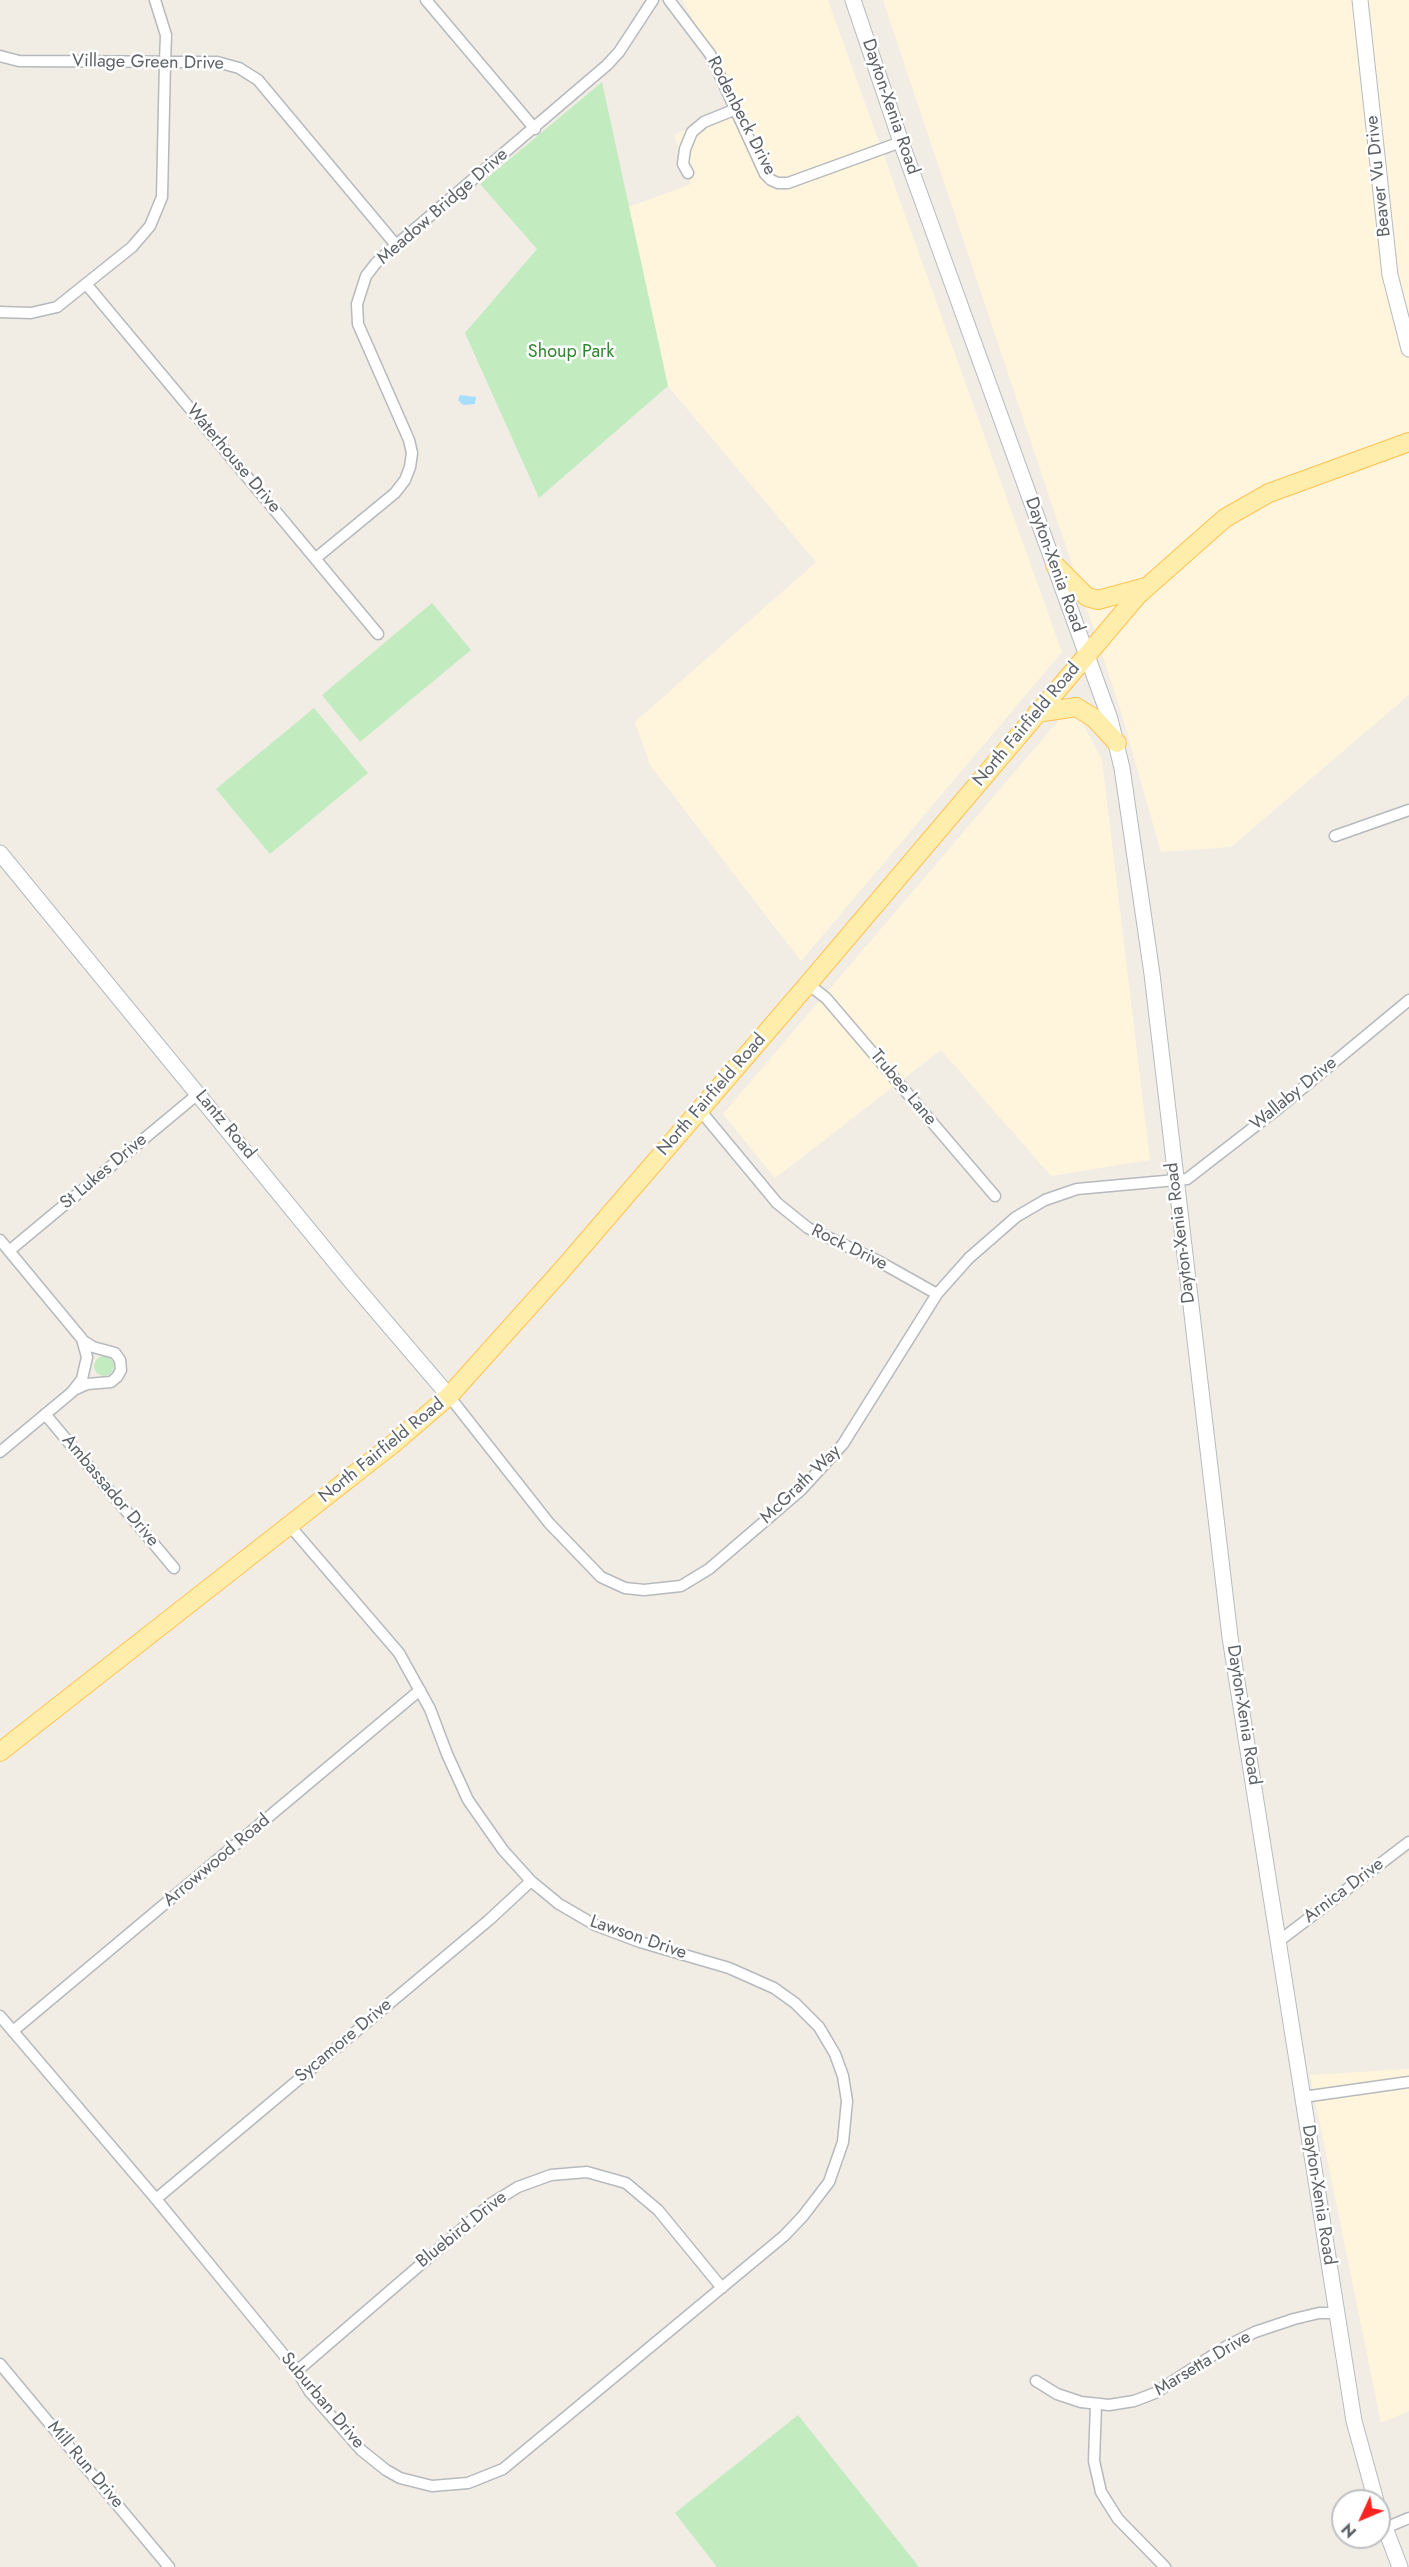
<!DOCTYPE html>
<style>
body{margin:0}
#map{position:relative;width:1409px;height:2567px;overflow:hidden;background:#f1ede5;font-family:Jost,sans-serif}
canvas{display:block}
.north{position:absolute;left:1331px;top:2489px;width:60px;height:60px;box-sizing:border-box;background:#fff;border:2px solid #bec0c2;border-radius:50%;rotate:226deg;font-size:16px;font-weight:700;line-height:24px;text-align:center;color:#5d6267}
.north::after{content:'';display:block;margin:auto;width:21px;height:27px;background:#fc2420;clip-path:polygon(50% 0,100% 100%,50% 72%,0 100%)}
</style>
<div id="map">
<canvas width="1409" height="2567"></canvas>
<div class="north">N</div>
</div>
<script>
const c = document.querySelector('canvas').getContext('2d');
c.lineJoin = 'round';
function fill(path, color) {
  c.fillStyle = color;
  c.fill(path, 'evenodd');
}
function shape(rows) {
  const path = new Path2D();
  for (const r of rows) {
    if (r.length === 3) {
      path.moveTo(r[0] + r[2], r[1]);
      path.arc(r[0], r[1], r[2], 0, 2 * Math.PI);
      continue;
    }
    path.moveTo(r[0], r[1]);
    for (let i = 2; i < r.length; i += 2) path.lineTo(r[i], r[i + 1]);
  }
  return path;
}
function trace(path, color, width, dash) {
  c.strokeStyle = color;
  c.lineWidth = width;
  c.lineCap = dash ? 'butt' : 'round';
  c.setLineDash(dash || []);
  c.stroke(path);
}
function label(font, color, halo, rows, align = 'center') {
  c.font = font + ' Jost,sans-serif';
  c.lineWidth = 5;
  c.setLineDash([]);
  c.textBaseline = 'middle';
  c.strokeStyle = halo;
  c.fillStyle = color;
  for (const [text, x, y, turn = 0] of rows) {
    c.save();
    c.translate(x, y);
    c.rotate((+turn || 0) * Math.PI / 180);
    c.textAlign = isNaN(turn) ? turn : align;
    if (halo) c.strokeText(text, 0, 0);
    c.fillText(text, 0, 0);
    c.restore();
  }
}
fill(shape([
 [682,0,828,0,1062,652,801,961,650,765,635,722,816,562,668,386,629,207,691,184,674,135,741,105],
 [883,0,1409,0,1409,695,1231,847,1161,852,1119,705],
 [1079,716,1102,760,1150,1160,1051,1176,941,1050,775,1178,723,1114,1059,720],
 [1409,2069,1409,2411,1381,2423,1310,2075]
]), '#fff5dc');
fill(shape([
 [602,82,668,386,539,498,465,333,537,249,480,184],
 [432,603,471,650,360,742,322,695],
 [314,708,368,773,270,854,216,789],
 [104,1366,10],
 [798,2415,919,2567,717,2567,675,2513]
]), '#c2ebbf');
fill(shape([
 [460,395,476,397,475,404,463,405,458,400]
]), '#a7deff');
const street = shape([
 [426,0,535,129],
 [669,0,710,54,765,174,771,180,778,183,788,183,901,142],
 [0,56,19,61,217,62,239,68,258,80,396,245],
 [688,173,683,164,685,149,692,132,704,122,736,109],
 [87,285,378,634],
 [0,312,31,313,57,307,132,247,150,226,162,197,165,62,166,35,155,0],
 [316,558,395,493,405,480,410,467,412,453,409,440,358,324,357,304,366,276,376,263,396,245,607,65,619,52,653,0],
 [1335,836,1409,810],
 [808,984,826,998,995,1196],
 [699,1109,777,1203,808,1228,880,1262,937,1294],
 [0,1240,82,1339,87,1357,82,1379,72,1392,0,1452],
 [9,1251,199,1093],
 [76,1389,87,1384,111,1382,117,1377,121,1370,120,1360,115,1353,93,1347,82,1340],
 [449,1396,549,1523,601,1577,625,1588,644,1590,681,1586,709,1569,801,1490,843,1444,937,1294,969,1258,1016,1217,1045,1200,1077,1189,1187,1179,1280,1107,1409,1000],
 [45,1414,174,1568],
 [1279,1941,1409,1842],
 [0,2016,156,2199,297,2371,310,2392,361,2450,386,2470,400,2478,432,2486,468,2483,503,2469,784,2236,803,2216,829,2182,843,2142,847,2101,843,2076,835,2054,819,2027,795,2003,774,1988,729,1968,640,1942,595,1925,559,1904,531,1881,503,1850,468,1800,447,1754,430,1709,399,1653,290,1526],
 [13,2031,420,1690],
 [1303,2097,1409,2082],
 [156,2199,489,1920,531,1881],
 [0,2364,169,2567],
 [297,2371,492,2203,518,2187,551,2175,587,2172,626,2183,658,2210,722,2288],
 [1036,2381,1057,2394,1081,2402,1109,2405,1134,2401,1155,2393,1227,2346,1255,2332,1294,2319,1319,2313,1337,2313],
 [1096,2405,1094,2461,1101,2492,1118,2519,1165,2567],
 [1385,2528,1409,2518]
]);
const secondary = shape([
 [853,0,901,142,1110,719,1122,768,1152,974,1230,1637,1354,2421,1376,2501],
 [1360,0,1390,275,1409,349],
 [0,853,350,1280,449,1396],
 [1379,2512,1400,2567]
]);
const primary = shape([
 [1055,565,1087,597,1098,600,1146,587],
 [1037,713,1076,707,1094,718,1117,743],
 [0,1752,393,1444,449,1396,562,1270,808,984,1138,595,1225,518,1269,493,1409,442]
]);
trace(street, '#b6b9bd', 13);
trace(secondary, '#b6bbc0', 17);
trace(primary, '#ffc350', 20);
trace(street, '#fff', 10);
trace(secondary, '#fff', 15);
trace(primary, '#ffedac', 18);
label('18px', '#5d6267', '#fff', [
 ["Village Green Drive",148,63,1],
 ["Dayton-Xenia Road",890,107,71],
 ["Rodenbeck Drive",741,116,63],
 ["Beaver Vu Drive",1379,176,-96],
 ["Meadow Bridge Drive",443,207,-41],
 ["Waterhouse Drive",233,459,50],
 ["Dayton-Xenia Road",1054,565,70],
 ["North Fairfield Road",1027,725,-50],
 ["Trubee Lane",903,1088,50],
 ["Wallaby Drive",1294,1094,-39],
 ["North Fairfield Road",712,1095,-49],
 ["Lantz Road",225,1125,50],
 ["St Lukes Drive",104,1172,-40],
 ["Dayton-Xenia Road",1181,1233,-97],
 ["Rock Drive",849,1248,26],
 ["North Fairfield Road",382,1451,-39],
 ["McGrath Way",801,1485,-44],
 ["Ambassador Drive",110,1491,50],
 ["Dayton-Xenia Road",1243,1715,81],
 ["Arrowwood Road",217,1861,-40],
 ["Arnica Drive",1344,1891,-37],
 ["Lawson Drive",638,1938,19],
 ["Sycamore Drive",344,2041,-40],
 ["Dayton-Xenia Road",1318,2195,81],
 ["Bluebird Drive",462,2230,-39],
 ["Marsetta Drive",1203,2364,-31],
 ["Suburban Drive",322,2401,50],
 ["Mill Run Drive",85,2465,50]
]);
label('18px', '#2d872c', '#fff', [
 ["Shoup Park",571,353]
]);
</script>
